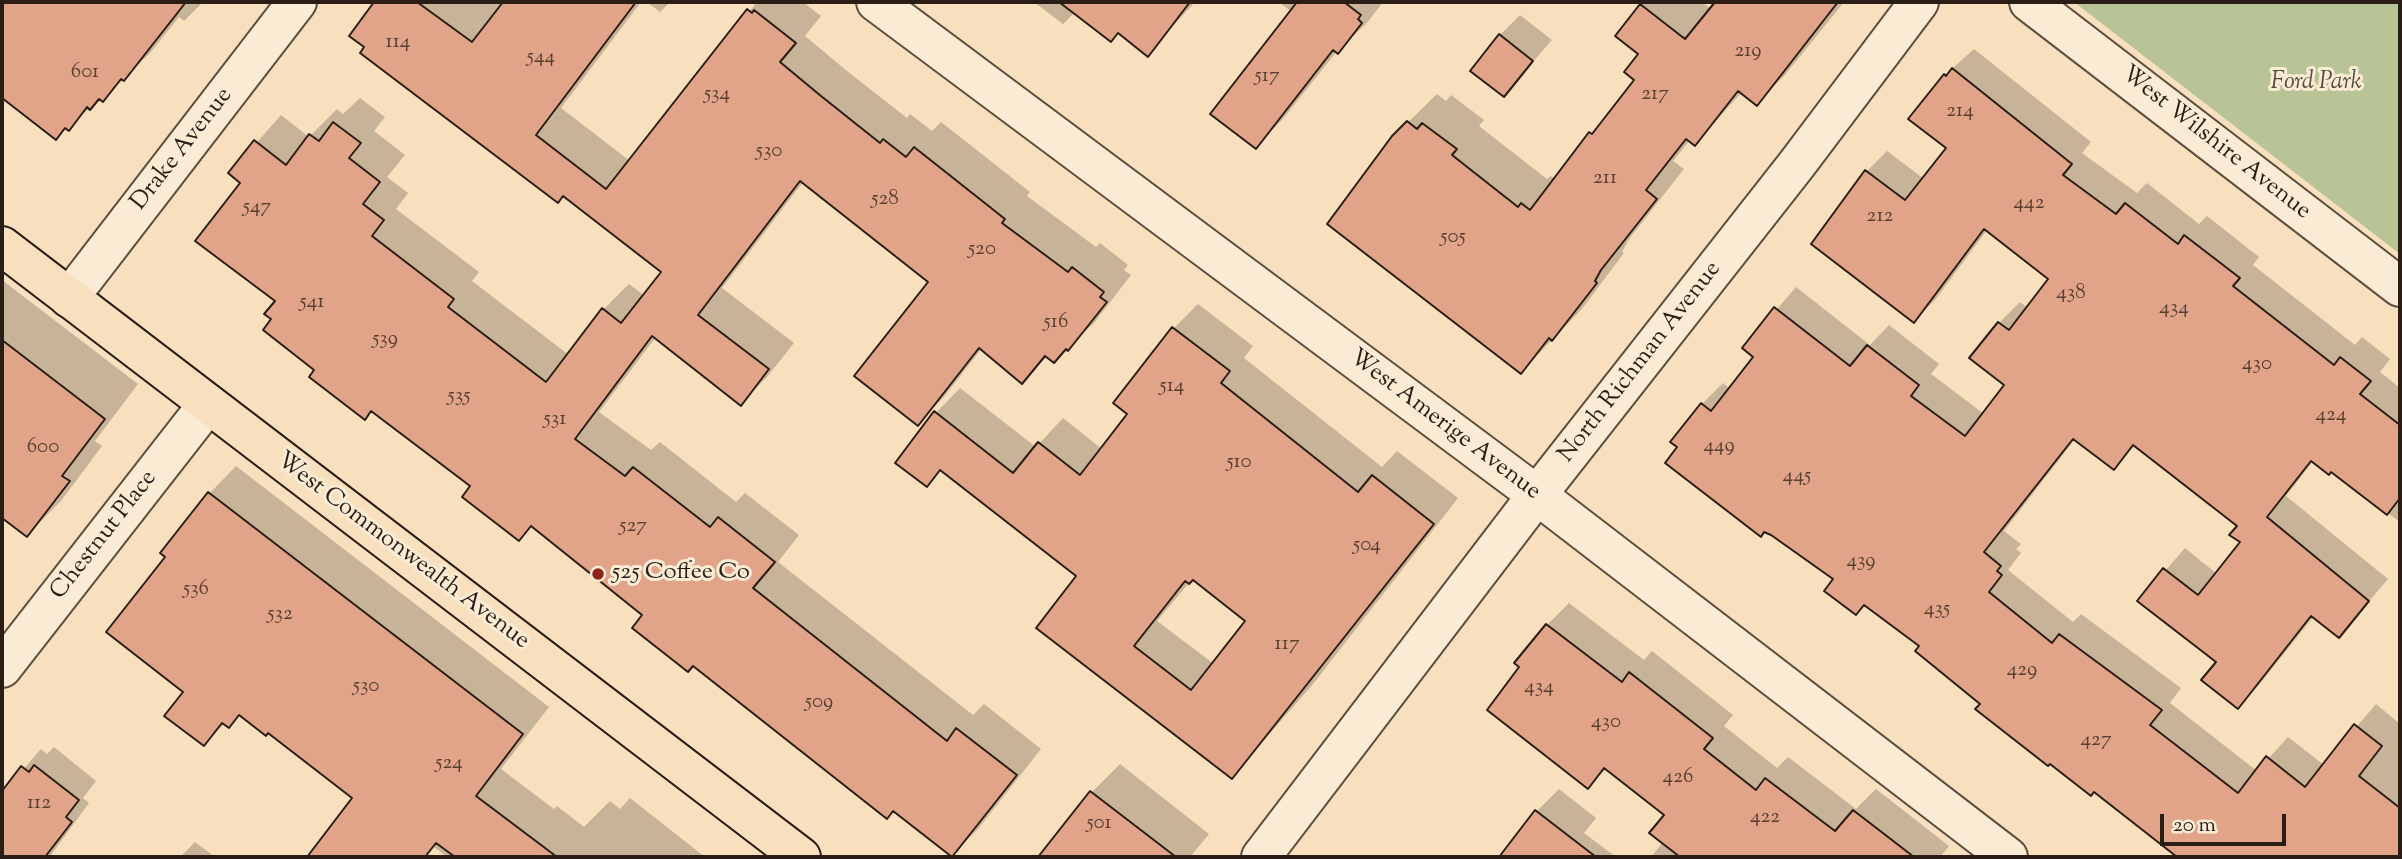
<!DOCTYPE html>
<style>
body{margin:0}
#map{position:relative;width:2402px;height:859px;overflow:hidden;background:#f8e0be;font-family:"Sorts Mill Goudy",serif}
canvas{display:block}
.frame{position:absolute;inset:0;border:4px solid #291d15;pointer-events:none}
.scale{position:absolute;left:2160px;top:814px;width:126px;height:32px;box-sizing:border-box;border:4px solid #291d15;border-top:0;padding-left:9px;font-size:21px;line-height:24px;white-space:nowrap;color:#291d15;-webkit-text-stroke:5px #faebd5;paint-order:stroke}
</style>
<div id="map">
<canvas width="2402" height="859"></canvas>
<div class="frame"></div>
<div class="scale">20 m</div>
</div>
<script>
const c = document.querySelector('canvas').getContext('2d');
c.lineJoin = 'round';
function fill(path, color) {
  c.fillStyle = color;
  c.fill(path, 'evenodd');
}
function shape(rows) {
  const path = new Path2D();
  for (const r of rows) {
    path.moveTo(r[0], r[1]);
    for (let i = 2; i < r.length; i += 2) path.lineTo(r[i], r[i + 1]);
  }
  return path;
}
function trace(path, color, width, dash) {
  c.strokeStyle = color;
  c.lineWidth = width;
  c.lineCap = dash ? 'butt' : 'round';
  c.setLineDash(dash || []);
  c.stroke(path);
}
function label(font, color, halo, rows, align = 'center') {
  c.font = font + ' "Sorts Mill Goudy",serif';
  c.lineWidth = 6;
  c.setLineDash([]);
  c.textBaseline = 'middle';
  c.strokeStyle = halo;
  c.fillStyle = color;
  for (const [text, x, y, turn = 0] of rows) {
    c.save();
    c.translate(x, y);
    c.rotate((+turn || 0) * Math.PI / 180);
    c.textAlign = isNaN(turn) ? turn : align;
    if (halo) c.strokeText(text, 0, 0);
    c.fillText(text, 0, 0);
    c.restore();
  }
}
fill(shape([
 [2074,2,2400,2,2400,254]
]), '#b8c396');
fill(shape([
 [2,2,203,2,184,21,179,17,150,53,124,79,55,138,2,96],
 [376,2,641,2,561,108,630,161,757,2,803,2,821,16,805,36,847,71,907,118,910,114,932,131,941,122,1030,192,1027,196,1096,247,1100,243,1128,265,1124,270,1131,275,1094,323,1054,361,1048,356,1022,381,982,348,943,398,917,424,931,282,803,182,722,288,794,343,767,377,741,403,656,337,599,412,651,450,660,442,736,502,745,493,799,535,778,562,973,715,984,704,1041,749,978,829,952,855,533,525,519,539,472,486,316,370,274,319,277,300,243,183,230,173,281,115,309,137,337,109,343,114,360,98,385,117,374,131,405,155,387,177,408,193,396,209,479,272,472,281,569,355,603,310,629,284,645,296,663,272,351,35],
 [647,2,670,2,660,12],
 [1034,2,1195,2,1147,54,1119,32,1111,40,1073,14,1063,24],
 [1279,2,1383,2,1366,24,1337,51,1283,119,1256,146,1292,12],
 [1644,2,1702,2,1711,9,1717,2,1844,2,1785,75,1756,103,1742,92,1695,144,1690,140,1673,161,1684,169,1629,239,1622,252,1624,253,1581,310,1521,372,1393,137,1437,94,1446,101,1451,95,1484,120,1479,126,1547,179,1551,176,1555,179,1636,80,1641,53,1641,5],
 [1520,15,1552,40,1504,95,1500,35],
 [1974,49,2091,142,2082,153,2137,193,2147,183,2199,224,2207,216,2259,257,2253,265,2355,345,2362,337,2390,359,2380,372,2400,388,2400,522,2314,460,2286,496,2388,579,2339,636,2314,616,2258,686,2238,706,2218,662,2140,600,2185,548,2217,574,2242,542,2239,526,2136,445,2113,467,2075,439,2004,531,2021,544,2016,549,2021,553,2008,570,2073,622,2081,614,2181,688,2170,703,2257,771,2288,737,2324,765,2376,704,2400,724,2400,857,2224,857,2179,822,1982,704,1922,646,1835,579,1679,447,1702,404,1723,383,1730,389,1755,356,1744,348,1796,287,1870,345,1889,325,1939,364,1931,374,1984,414,2007,385,1999,323,2020,302,2028,308,2051,279,1987,230,1935,300,1914,321,1867,171,1887,151,1924,179,1948,148,1911,118,1945,75],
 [2,280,138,384,95,441,102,446,61,501,27,535,2,516],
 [1198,304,1253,346,1244,358,1382,467,1397,451,1458,498,1313,684,1232,777,1079,575,942,469,927,485,936,413,960,388,1036,447,1063,418,1102,449,1130,414,1116,403,1174,328],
 [1193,578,1248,621,1214,664,1157,621],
 [236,466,549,707,501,769,554,809,557,806,584,827,610,801,620,809,630,798,705,857,447,857,344,778,241,714,229,726,225,723,204,744,185,691,167,557,163,553,210,493],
 [1569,603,1644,660,1652,651,1733,715,1724,726,1777,768,1788,757,1856,809,1876,789,1949,846,1940,857,1651,857,1663,842,1666,814,1607,768,1588,787,1522,667,1547,625],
 [54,747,96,781,83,798,89,803,51,855,54,857,2,857,2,794,41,749,47,754],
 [1120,764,1209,834,1190,857,1041,857,1092,792],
 [1559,789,1596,818,1584,833,1616,857,1502,857,1537,811],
 [195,842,215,857,180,857]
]), '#0003');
const building = shape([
 [2,2,186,2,124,81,121,79,103,102,99,99,90,110,87,107,69,131,65,128,56,140,2,98,2,2],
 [374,2,417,2,472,42,503,2,636,2,536,135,606,189,747,9,752,13,754,10,796,43,780,62,821,96,880,143,883,139,906,157,914,147,1005,219,1002,223,1068,272,1072,267,1104,292,1100,297,1107,302,1068,351,1066,349,1054,363,1045,356,1022,384,979,348,918,426,854,376,928,282,800,181,698,315,769,369,741,406,652,336,575,439,625,476,633,467,710,527,718,517,775,562,753,588,947,741,956,728,1017,775,952,857,893,811,887,819,693,666,688,672,632,628,642,615,531,526,519,541,462,497,470,486,371,411,365,420,309,377,314,370,263,330,271,319,264,314,275,301,195,241,240,183,228,173,254,140,286,165,309,134,319,141,333,122,361,143,349,158,380,182,363,204,384,220,372,236,454,299,448,307,546,382,602,308,621,323,661,272,563,196,558,203,360,53,364,47,349,36,374,2],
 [1059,2,1190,2,1148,57,1118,33,1111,42,1059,2],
 [1297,2,1344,2,1361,15,1358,19,1362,23,1338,54,1333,50,1256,149,1210,114,1297,2],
 [1715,2,1838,2,1757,106,1738,91,1695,146,1686,139,1646,190,1657,199,1601,270,1595,281,1597,283,1552,341,1549,338,1521,374,1327,224,1392,136,1407,121,1417,129,1422,123,1457,149,1452,155,1518,207,1521,203,1530,210,1589,132,1592,134,1634,80,1624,72,1638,54,1615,36,1640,4,1685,39,1715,2],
 [1499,34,1533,61,1504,97,1470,71,1499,34],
 [1952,68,2072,164,2063,175,2116,214,2125,203,2178,244,2184,235,2240,278,2233,286,2334,365,2340,357,2371,381,2360,394,2400,425,2400,498,2387,515,2331,472,2329,475,2311,461,2267,517,2369,601,2339,638,2311,616,2238,709,2201,680,2216,662,2137,601,2163,568,2198,595,2240,542,2229,535,2237,526,2133,445,2114,470,2073,439,1984,552,2001,566,1997,571,2002,575,1989,592,2052,643,2059,634,2162,710,2150,725,2238,793,2266,756,2305,787,2354,724,2382,746,2359,776,2400,808,2400,857,2177,857,2094,792,2091,796,2050,764,2048,766,1975,709,1980,704,1915,651,1919,646,1864,605,1856,615,1824,591,1833,579,1771,535,1764,532,1761,537,1665,463,1677,447,1670,442,1701,403,1711,411,1753,357,1742,348,1774,307,1850,366,1867,345,1919,385,1911,396,1965,436,2004,385,1969,358,1998,322,2009,330,2048,279,1984,229,1914,323,1811,244,1865,170,1905,200,1946,148,1908,119,1944,74,1946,76,1952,68],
 [1172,327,1230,371,1221,383,1358,492,1372,475,1434,524,1232,779,1036,628,1076,576,940,470,927,487,895,463,934,411,1013,473,1038,442,1080,475,1127,414,1113,403,1172,327],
 [1193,580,1245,621,1191,690,1134,646,1185,581,1189,584,1193,580],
 [2,340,105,419,62,476,70,481,27,537,2,518,2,340],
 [208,492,523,734,476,796,557,857,455,857,436,843,425,857,307,857,352,798,268,733,266,736,239,715,229,728,222,723,204,746,164,716,183,692,106,632,165,557,160,553,208,492],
 [1546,624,1622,682,1629,672,1713,738,1704,749,1756,790,1765,778,1835,831,1853,810,1914,857,1680,857,1649,833,1664,815,1604,768,1588,789,1487,710,1519,667,1514,663,1546,624],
 [34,765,79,800,66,817,72,822,45,857,2,857,2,791,21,766,29,772,34,765],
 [1090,791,1176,857,1038,857,1090,791],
 [1535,810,1596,857,1499,857,1535,810]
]);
fill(building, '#e1a488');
trace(building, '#291d15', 2);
const minor = shape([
 [876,2,1537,495,2008,857],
 [2029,2,2400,287],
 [69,298,297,2],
 [2,668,208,404],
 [1261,857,1537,495,1797,164,1919,2]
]);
const major = shape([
 [2,246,801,857]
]);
trace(minor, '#5d4e3f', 42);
trace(major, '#291d15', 42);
trace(minor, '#faebd5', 38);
trace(major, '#f8e0be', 38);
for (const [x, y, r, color] of [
 [598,574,7,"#8f2418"]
]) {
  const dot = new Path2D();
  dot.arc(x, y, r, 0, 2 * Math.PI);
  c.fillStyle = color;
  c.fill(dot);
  trace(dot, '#faebd5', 2.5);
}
label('21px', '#573f32', null, [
 ["114",398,43],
 ["219",1748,52],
 ["544",541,58],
 ["601",85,73],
 ["517",1267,77],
 ["534",717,95],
 ["217",1655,95],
 ["214",1960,112],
 ["530",769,152],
 ["211",1605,179],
 ["528",885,200],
 ["442",2029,204],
 ["547",257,208],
 ["212",1880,217],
 ["505",1453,238],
 ["520",982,250],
 ["438",2071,294],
 ["541",312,303],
 ["434",2174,309],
 ["516",1056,323],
 ["539",385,340],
 ["430",2257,365],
 ["514",1172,387],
 ["535",459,397],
 ["424",2331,416],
 ["531",555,420],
 ["449",1719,447],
 ["600",43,448],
 ["510",1239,463],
 ["445",1797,477],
 ["527",633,527],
 ["504",1367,546],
 ["439",1861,562],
 ["536",196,590],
 ["435",1937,610],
 ["532",280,615],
 ["117",1287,645],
 ["429",2022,671],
 ["530",366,687],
 ["434",1539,688],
 ["509",819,703],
 ["430",1606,723],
 ["427",2096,741],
 ["524",449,764],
 ["426",1678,778],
 ["112",39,804],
 ["422",1765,818],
 ["501",1099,824]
]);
label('italic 24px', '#544f3c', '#faebd5', [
 ["Ford Park",2316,84]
]);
label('24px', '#291d15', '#faebd5', [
 ["West Wilshire Avenue",2215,144,38],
 ["Drake Avenue",183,150,-52],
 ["North Richman Avenue",1641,363,-52],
 ["West Amerige Avenue",1444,426,37],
 ["Chestnut Place",105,536,-52],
 ["West Commonwealth Avenue",402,552,37]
]);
label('24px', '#291d15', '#faebd5', [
 ["525 Coffee Co",612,574]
], 'left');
</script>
